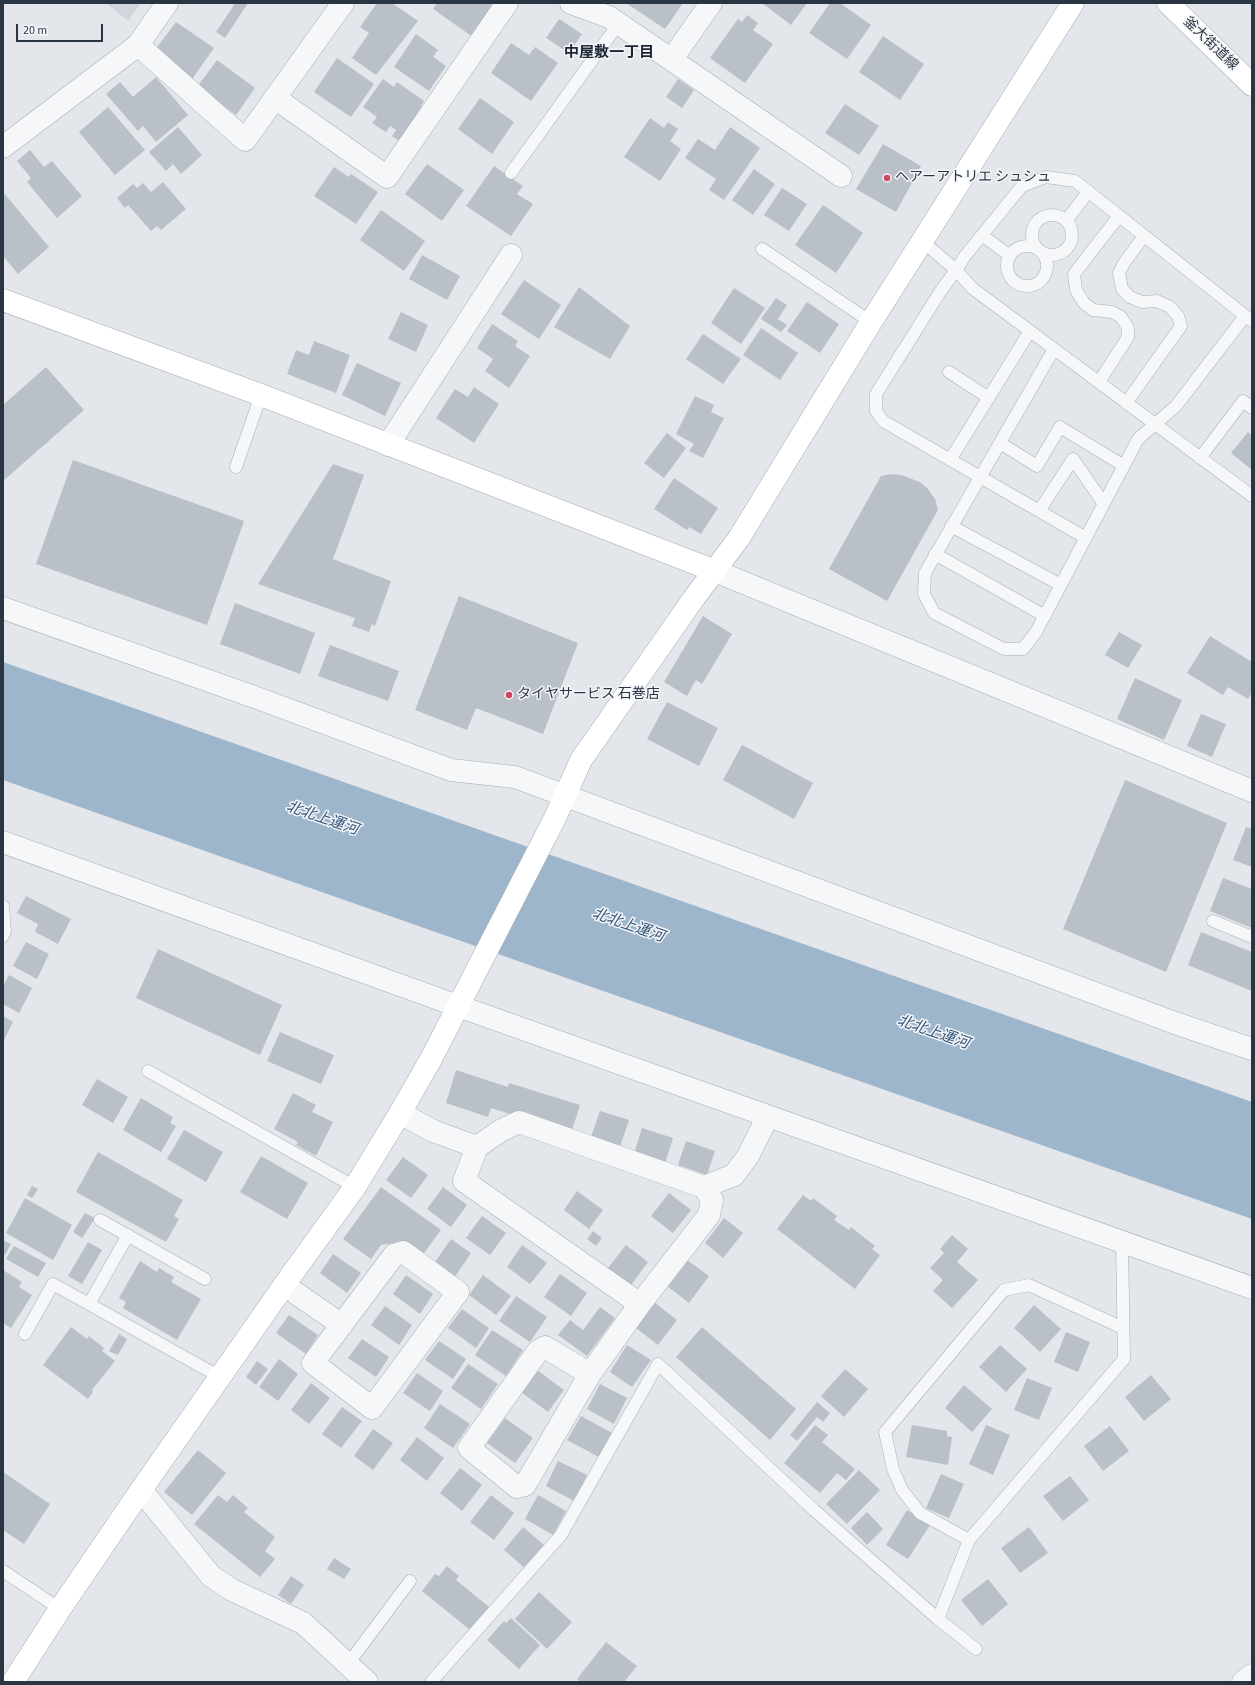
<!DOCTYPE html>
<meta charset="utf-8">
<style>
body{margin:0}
#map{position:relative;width:1255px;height:1685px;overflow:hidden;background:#e3e6eb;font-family:"Source Sans 3",sans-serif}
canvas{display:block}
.frame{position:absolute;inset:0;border:4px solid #2a3543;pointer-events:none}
.scale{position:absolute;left:16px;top:24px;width:87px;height:18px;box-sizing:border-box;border:2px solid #2a3543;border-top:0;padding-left:5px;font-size:12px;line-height:14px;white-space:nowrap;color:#2a3543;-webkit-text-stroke:3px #f3f5f8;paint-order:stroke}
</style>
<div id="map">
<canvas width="1255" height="1685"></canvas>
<div class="frame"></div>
<div class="scale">20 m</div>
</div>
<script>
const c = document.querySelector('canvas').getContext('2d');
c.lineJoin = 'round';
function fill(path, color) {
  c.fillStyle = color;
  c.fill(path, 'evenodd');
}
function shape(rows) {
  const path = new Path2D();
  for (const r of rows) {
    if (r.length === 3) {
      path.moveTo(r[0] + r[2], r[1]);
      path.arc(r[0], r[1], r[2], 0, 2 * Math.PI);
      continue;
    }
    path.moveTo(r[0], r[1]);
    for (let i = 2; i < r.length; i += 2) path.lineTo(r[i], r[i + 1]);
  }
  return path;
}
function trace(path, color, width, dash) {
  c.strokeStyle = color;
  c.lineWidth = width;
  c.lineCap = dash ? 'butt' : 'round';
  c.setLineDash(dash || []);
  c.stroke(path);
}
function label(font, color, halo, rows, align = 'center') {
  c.font = font + ' "Source Sans 3","Noto Sans JP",sans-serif';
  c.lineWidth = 3;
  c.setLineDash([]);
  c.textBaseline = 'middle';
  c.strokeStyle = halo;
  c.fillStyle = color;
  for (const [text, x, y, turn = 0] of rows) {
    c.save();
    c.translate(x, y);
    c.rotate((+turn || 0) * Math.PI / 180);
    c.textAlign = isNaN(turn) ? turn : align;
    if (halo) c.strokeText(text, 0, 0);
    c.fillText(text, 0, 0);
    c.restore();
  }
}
fill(shape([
 [106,3,141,3,128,21]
]), '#d1d6dd');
fill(shape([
 [3,662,1252,1102,1252,1219,3,780]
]), '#9eb6cb');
fill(shape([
 [232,3,248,3,225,38,216,32,234,5],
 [377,3,392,3,418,21,376,75,352,58,369,33,360,27],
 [437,3,489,3,494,6,473,37,433,9],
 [626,3,683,3,665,29],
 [762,3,807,3,791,25],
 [830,3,840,3,871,25,847,59,809,33],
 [747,15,758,23,753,30,773,44,745,83,710,58,738,19,742,22],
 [559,19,582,34,569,53,546,38],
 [176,22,214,48,192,79,155,50],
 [416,34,438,50,433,57,446,66,429,91,394,67],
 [883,36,924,64,900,100,859,72],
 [511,43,529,55,535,47,558,63,531,101,491,73],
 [337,58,374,84,351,117,314,92],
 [217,60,255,88,236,115,197,87],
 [156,77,188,115,156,142,143,126,138,131,106,94,120,82,133,97],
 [383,79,394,87,397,82,424,101,421,106,425,108,401,142,392,136,396,130,390,126,386,132,372,123,377,117,363,107],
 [678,79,694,90,682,108,666,97],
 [480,98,514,122,492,154,458,129],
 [845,104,879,126,859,155,825,133],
 [108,107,145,150,115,175,79,132],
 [650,118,664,128,668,122,678,129,670,141,681,149,660,181,624,157],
 [178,127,202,155,181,174,173,164,166,171,149,152],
 [730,127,760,148,724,200,709,190,716,179,685,158,698,139,715,150],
 [883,144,921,166,896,212,856,189],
 [30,150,44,167,52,161,82,196,57,218,27,182,31,178,17,161],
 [427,164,464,190,442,221,405,194],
 [494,166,523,186,517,194,533,204,511,236,466,206],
 [334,167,349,177,351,174,378,192,356,224,314,196],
 [754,169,775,184,753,215,732,200],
 [163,182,186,209,161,230,157,226,151,231,128,205,125,208,117,198,133,184,137,188,143,183,151,192],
 [782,188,807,204,789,231,764,215],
 [3,192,49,247,18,274,3,256],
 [823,205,863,233,836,273,795,245],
 [381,210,425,241,404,271,360,240],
 [422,255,460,276,447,300,409,279],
 [524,280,561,305,539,339,501,314],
 [579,287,630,326,610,359,554,327],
 [734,288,765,308,741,344,711,323],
 [776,298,787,305,778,319,787,325,781,332,761,319],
 [807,302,839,324,820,353,787,331],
 [401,312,428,325,416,352,388,339],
 [492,324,518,341,515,346,530,356,509,388,485,371,493,359,477,348],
 [761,328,798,353,780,380,743,355],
 [703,334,741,359,723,384,686,359],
 [314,341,350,355,336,393,287,374,296,350,309,355],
 [357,363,401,383,385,416,342,395],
 [46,367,84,410,3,481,3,405],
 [474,387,499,404,474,443,436,418,455,389,468,397],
 [695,396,714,405,711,412,724,418,703,458,689,451,694,444,676,434],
 [1248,432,1252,436,1252,470,1231,453],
 [667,433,686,448,664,478,644,463],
 [73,460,244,521,207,625,36,564],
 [333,464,364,475,333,559,391,581,375,626,372,624,369,632,352,626,355,618,258,584],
 [891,474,901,475,920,482,928,489,935,499,938,510,887,601,829,569,881,476],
 [674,478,718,508,701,534,689,527,687,530,654,509],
 [459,596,578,643,543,734,476,708,467,730,415,710],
 [235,603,315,633,300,674,220,644],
 [703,616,732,634,702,684,696,680,687,696,664,682],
 [1119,632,1142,645,1128,668,1105,655],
 [1210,636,1252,662,1252,692,1248,699,1228,687,1223,695,1187,673],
 [330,645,399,671,388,701,318,676],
 [1135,678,1182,700,1164,740,1117,719],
 [667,702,718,728,699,766,647,739],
 [1201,714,1226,724,1212,757,1187,746],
 [742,745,813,783,794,819,723,780],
 [1125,780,1227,823,1166,972,1063,929],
 [1246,827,1252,829,1252,867,1233,860],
 [1223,878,1252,889,1252,928,1210,911],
 [26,896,71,919,58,944,35,932,38,924,17,913],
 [1201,932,1252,952,1252,991,1188,965],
 [26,942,49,954,37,979,13,966],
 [158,949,282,1005,260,1055,136,998],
 [9,975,32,988,19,1013,3,1004,3,986],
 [3,1016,13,1022,3,1042],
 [280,1032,334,1055,321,1084,267,1061],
 [456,1070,508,1087,509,1083,580,1105,572,1130,545,1125,491,1108,488,1117,446,1103],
 [97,1079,128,1097,113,1123,82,1105],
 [293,1093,316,1105,312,1112,333,1122,316,1156,296,1145,298,1142,274,1129],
 [141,1098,173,1117,170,1123,176,1126,161,1152,123,1130],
 [600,1111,629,1120,620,1147,591,1137],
 [642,1128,673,1138,665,1163,634,1154],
 [184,1130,223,1152,206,1182,167,1159],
 [686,1141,715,1151,707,1175,678,1165],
 [98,1152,183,1200,174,1216,179,1219,166,1242,76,1192],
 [261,1156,308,1183,287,1219,240,1192],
 [403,1157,428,1175,411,1198,386,1180],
 [32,1186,38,1189,32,1198,27,1195],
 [381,1187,441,1230,421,1257,400,1242,381,1245,371,1259,343,1239],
 [443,1187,467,1205,451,1227,427,1209],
 [577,1191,603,1210,589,1229,564,1210],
 [669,1193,691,1210,673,1233,651,1216],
 [803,1195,811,1201,813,1198,837,1216,834,1220,849,1230,851,1227,875,1246,872,1249,880,1255,855,1289,777,1229],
 [25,1198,72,1225,53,1260,6,1233],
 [85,1213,95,1218,82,1238,73,1232],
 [482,1216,506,1233,490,1255,466,1238],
 [724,1218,743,1233,723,1258,705,1243],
 [593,1231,602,1238,596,1246,587,1239],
 [952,1235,968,1249,957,1262,978,1280,952,1308,933,1291,943,1280,930,1268,944,1253,940,1249],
 [451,1239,471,1253,452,1281,432,1266],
 [3,1240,11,1244,5,1255,3,1254],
 [88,1242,102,1250,82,1284,68,1276],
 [522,1245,547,1263,530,1284,507,1267],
 [626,1245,648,1262,631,1285,608,1268],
 [14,1246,46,1263,38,1277,6,1259],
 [333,1254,361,1273,347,1293,320,1273],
 [687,1260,709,1276,689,1303,667,1286],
 [140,1261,157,1272,159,1268,174,1277,171,1282,201,1299,177,1340,123,1308,126,1302,119,1298],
 [3,1270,22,1282,19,1287,32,1295,11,1328,3,1323],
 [560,1274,587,1293,571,1316,544,1297],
 [406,1275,433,1294,420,1314,393,1294],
 [483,1275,511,1296,496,1315,469,1295],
 [516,1296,547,1317,530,1342,499,1321],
 [655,1303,677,1320,658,1345,636,1328],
 [1034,1305,1061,1329,1040,1352,1014,1328],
 [385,1306,412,1325,399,1345,371,1325],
 [600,1307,615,1318,587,1356,558,1335,570,1320,583,1330],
 [462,1309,489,1328,476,1348,448,1328],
 [289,1315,318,1335,306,1354,276,1333],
 [71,1327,87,1339,89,1336,104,1348,102,1351,115,1361,92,1390,93,1392,88,1399,43,1365],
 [702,1327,796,1409,770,1440,676,1357],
 [492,1330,523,1350,506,1376,475,1355],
 [1066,1332,1090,1342,1078,1372,1054,1362],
 [119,1334,127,1339,118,1355,109,1351],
 [362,1339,389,1357,376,1377,348,1358],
 [439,1341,466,1359,453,1379,425,1360],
 [627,1345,651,1360,632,1387,610,1372],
 [1000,1345,1027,1369,1006,1392,979,1367],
 [279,1359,298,1374,278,1401,259,1387],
 [257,1361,268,1369,256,1385,246,1377],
 [468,1364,498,1384,481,1409,451,1388],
 [845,1369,868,1389,844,1417,821,1396],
 [537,1370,564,1390,548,1412,521,1392],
 [417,1373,443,1391,430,1411,403,1393],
 [1151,1375,1171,1399,1144,1421,1125,1397],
 [1027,1378,1052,1388,1039,1420,1014,1410],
 [311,1383,330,1398,309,1424,291,1410],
 [600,1384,627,1398,614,1424,587,1409],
 [964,1385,992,1409,972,1432,945,1408],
 [817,1402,830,1413,823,1422,817,1417,797,1441,790,1435],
 [440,1404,470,1424,453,1448,424,1428],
 [342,1407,362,1421,341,1448,322,1434],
 [581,1416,612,1433,599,1457,567,1440],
 [505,1418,533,1438,515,1463,487,1443],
 [815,1425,828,1435,822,1442,855,1469,846,1480,837,1473,820,1493,784,1463],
 [912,1425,947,1431,947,1436,952,1437,948,1465,906,1457],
 [986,1425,1010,1435,993,1475,969,1464],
 [1110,1426,1129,1451,1103,1471,1084,1446],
 [373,1429,393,1443,373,1470,354,1456],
 [417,1437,444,1458,427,1481,400,1460],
 [198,1450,226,1473,192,1515,164,1492],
 [558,1461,587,1475,574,1501,546,1486],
 [460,1468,482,1485,462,1511,440,1493],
 [859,1470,880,1490,847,1524,826,1504],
 [3,1472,50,1504,24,1544,3,1530],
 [941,1474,964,1484,949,1518,926,1508],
 [1070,1476,1089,1500,1063,1521,1043,1496],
 [218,1495,227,1502,233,1495,248,1508,244,1512,275,1537,265,1551,275,1559,260,1577,194,1524],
 [491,1495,514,1513,494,1540,470,1522],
 [538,1495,566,1511,553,1535,525,1519],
 [907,1510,930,1525,908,1559,886,1545],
 [867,1512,883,1529,867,1545,851,1528],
 [523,1527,545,1546,526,1569,504,1550],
 [1029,1527,1048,1553,1020,1573,1001,1548],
 [334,1558,351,1569,344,1579,327,1569],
 [447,1566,459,1576,456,1580,489,1607,470,1630,422,1591,435,1574,439,1576],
 [291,1576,304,1585,291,1604,278,1595],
 [988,1579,1008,1604,982,1626,961,1600],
 [539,1592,572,1622,547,1649,515,1619],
 [511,1618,540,1645,519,1669,487,1640,504,1621,506,1623],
 [606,1642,637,1666,624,1682,581,1682,577,1679]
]), '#bac0c8');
const lane = shape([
 [511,173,619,23],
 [1052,235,20],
 [1066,221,1088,192],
 [982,235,1010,256],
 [922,241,956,270,940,292,876,394,876,411,883,421,1086,538],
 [1027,266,20],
 [762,249,871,322],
 [1252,321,1075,181,1046,177,1022,186,965,256,956,270,972,288,1252,496],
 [1054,349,925,573,924,594,934,613,1004,649,1023,649,1036,632,1138,439,1176,406,1245,316],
 [949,372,989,398],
 [1099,382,1128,337,1128,328,1121,317,1112,312,1093,310,1084,303,1076,290,1074,274,1119,216],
 [1126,403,1181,326,1178,316,1170,307,1157,301,1142,302,1130,297,1122,289,1119,273,1124,263,1144,236],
 [1000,443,1037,466,1060,427,1124,466],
 [1200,458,1243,401,1252,408],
 [950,460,1030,331],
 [236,467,261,395],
 [1039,511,1073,459,1104,504],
 [951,526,1061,585],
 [935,554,1045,616],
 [3,906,5,931,3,936],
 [1213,921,1252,937],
 [148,1071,355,1187],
 [100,1220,205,1279],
 [89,1304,128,1235],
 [25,1334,53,1284,220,1377],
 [969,1540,920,1513,902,1490,893,1469,885,1432,1004,1290,1029,1285,1123,1328],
 [3,1571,60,1609],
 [938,1619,969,1540,1124,1359,1122,1242],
 [348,1664,410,1581],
 [431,1682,561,1535,658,1364,814,1510,938,1619,976,1649]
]);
const street = shape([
 [571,3,609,17,841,176],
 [138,45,245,140,343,3],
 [672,59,711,3],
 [275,98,387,177,507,3],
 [3,147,138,45,167,3],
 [388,445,511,255],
 [715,571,1252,791],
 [3,608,260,699,451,770,515,777,1175,1023,1252,1049],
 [3,842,458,1006,1252,1288],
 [400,1113,433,1131,477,1147],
 [704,1187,734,1175,748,1156,768,1116],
 [403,1252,458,1292,372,1408,313,1363,394,1255,403,1252],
 [284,1285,342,1325],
 [590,1374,545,1347,538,1351,469,1448,517,1487,525,1485,590,1374,640,1304,709,1215,712,1200,704,1187,519,1122,500,1131,477,1147,464,1181,640,1304],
 [141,1490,211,1576,232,1590,303,1623,367,1682],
 [1243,1682,1252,1675]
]);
const secondary = shape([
 [1168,3,1252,85],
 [3,300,261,395,715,571],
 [13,1682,60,1609,141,1490,292,1274,355,1187,400,1113,431,1059,555,818,581,760,694,598,739,538,871,322,1073,3]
]);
trace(lane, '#a8adb5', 13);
trace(street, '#a8adb5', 23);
trace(secondary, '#a8adb5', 23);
trace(lane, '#f6f7f9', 12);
trace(street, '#f6f7f9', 22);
trace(secondary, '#fff', 22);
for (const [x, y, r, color] of [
 [887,178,4,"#cf4863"],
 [509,695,4,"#cf4863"]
]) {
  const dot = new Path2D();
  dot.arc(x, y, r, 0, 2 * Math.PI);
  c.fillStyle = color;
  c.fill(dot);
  trace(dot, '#f3f5f8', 1.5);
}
label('14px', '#2a3543', '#f3f5f8', [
 ["釜大街道線",1210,44,44]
]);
label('14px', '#2a3543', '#f3f5f8', [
 ["ヘアーアトリエ シュシュ",895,178],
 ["タイヤサービス 石巻店",517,695]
], 'left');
label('bold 15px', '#1c2634', '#f3f5f8', [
 ["中屋敷一丁目",609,54]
]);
label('italic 15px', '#345578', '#f3f5f8', [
 ["北北上運河",322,819,19],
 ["北北上運河",628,926,19],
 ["北北上運河",933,1033,19]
]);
</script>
